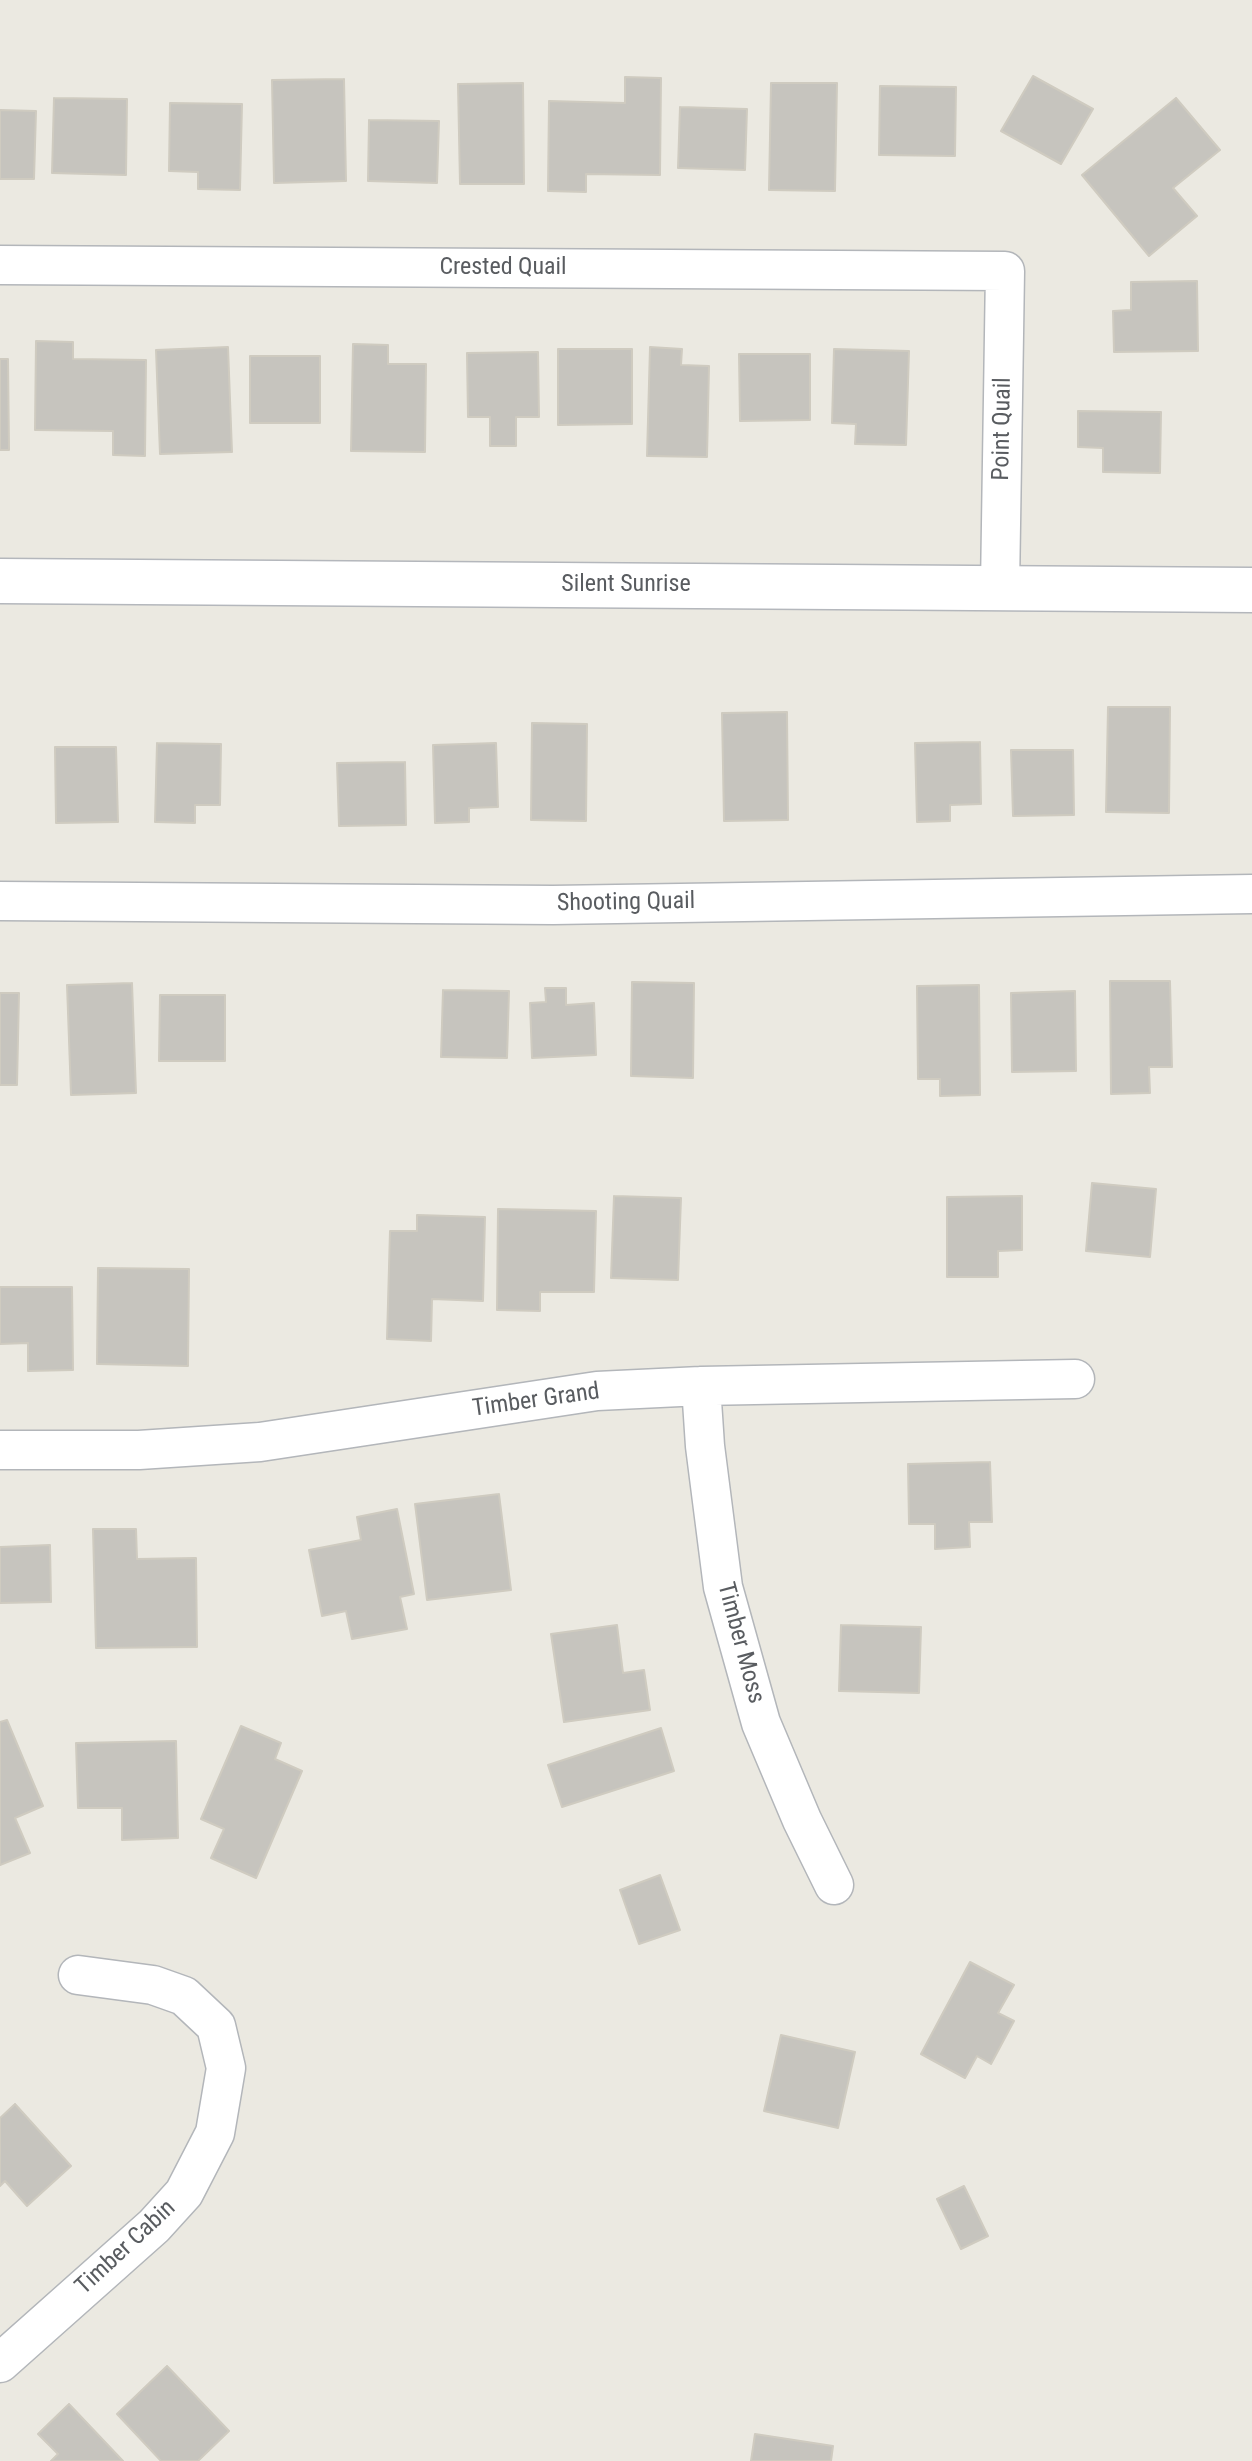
<!DOCTYPE html>
<style>
body{margin:0}
canvas{display:block;background:#ebe9e1}
</style>
<canvas width="1252" height="2461"></canvas>
<script>
const c = document.querySelector('canvas').getContext('2d');
c.lineJoin = 'round';
function fill(path, color) {
  c.fillStyle = color;
  c.fill(path, 'evenodd');
}
function shape(rows) {
  const path = new Path2D();
  for (const r of rows) {
    path.moveTo(r[0], r[1]);
    for (let i = 2; i < r.length; i += 2) path.lineTo(r[i], r[i + 1]);
  }
  return path;
}
function trace(path, color, width, dash) {
  c.strokeStyle = color;
  c.lineWidth = width;
  c.lineCap = dash ? 'butt' : 'round';
  c.setLineDash(dash || []);
  c.stroke(path);
}
function label(font, color, halo, rows, align = 'center') {
  c.font = font + ' "Roboto Condensed",sans-serif';
  c.lineWidth = 7;
  c.setLineDash([]);
  c.textBaseline = 'middle';
  c.strokeStyle = halo;
  c.fillStyle = color;
  for (const [text, x, y, turn = 0] of rows) {
    c.save();
    c.translate(x, y);
    c.rotate((+turn || 0) * Math.PI / 180);
    c.textAlign = isNaN(turn) ? turn : align;
    if (halo) c.strokeText(text, 0, 0);
    c.fillText(text, 0, 0);
    c.restore();
  }
}
const building = shape([
 [1033,76,1093,109,1061,164,1001,131,1033,76],
 [625,77,661,78,660,175,586,174,586,192,548,191,549,101,625,103,625,77],
 [344,79,346,181,274,183,272,80,344,79],
 [523,83,524,184,460,184,458,84,523,83],
 [771,83,837,83,835,191,769,190,771,83],
 [880,86,956,87,955,156,879,155,880,86],
 [54,98,127,99,126,175,52,173,54,98],
 [1176,98,1220,150,1173,188,1197,216,1149,256,1082,175,1176,98],
 [170,103,242,104,240,190,198,189,198,172,169,171,170,103],
 [680,107,747,109,745,170,678,168,680,107],
 [0,110,36,111,34,179,0,179,0,110],
 [369,120,439,121,437,183,368,181,369,120],
 [1197,281,1198,351,1114,352,1113,311,1131,310,1131,282,1197,281],
 [36,341,73,342,73,359,146,360,145,456,113,455,113,431,35,430,36,341],
 [353,344,388,345,388,364,426,364,425,452,351,451,353,344],
 [228,347,232,452,160,454,156,350,228,347],
 [650,347,682,349,681,365,709,366,707,457,647,456,650,347],
 [558,349,632,349,632,424,558,425,558,349],
 [834,349,909,351,906,445,855,444,856,424,832,423,834,349],
 [538,352,539,417,516,417,516,446,490,446,490,417,468,417,467,353,538,352],
 [739,354,810,354,810,420,740,421,739,354],
 [250,356,320,356,320,423,250,423,250,356],
 [0,359,8,359,9,450,0,450,0,359],
 [1078,411,1161,412,1160,473,1103,472,1103,448,1078,447,1078,411],
 [1108,707,1170,707,1169,813,1106,812,1108,707],
 [787,712,788,820,724,821,722,713,787,712],
 [532,723,587,724,586,821,531,820,532,723],
 [980,742,981,804,950,805,950,821,917,822,915,743,980,742],
 [157,743,221,744,220,805,195,805,195,823,155,822,157,743],
 [496,743,498,807,469,808,469,822,435,823,433,745,496,743],
 [55,747,116,747,118,822,56,823,55,747],
 [1011,750,1073,750,1074,815,1013,816,1011,750],
 [405,762,406,825,339,826,337,763,405,762],
 [1110,981,1170,981,1172,1067,1149,1067,1150,1093,1111,1094,1110,981],
 [632,982,694,983,693,1078,631,1076,632,982],
 [132,983,136,1093,71,1095,67,985,132,983],
 [979,985,980,1095,940,1096,940,1079,918,1079,917,986,979,985],
 [545,988,566,988,566,1005,594,1003,596,1055,532,1058,530,1003,546,1002,545,988],
 [443,990,509,991,507,1058,441,1057,443,990],
 [1075,991,1076,1071,1012,1072,1011,993,1075,991],
 [0,993,19,993,17,1085,0,1085,0,993],
 [160,995,225,995,225,1061,159,1061,160,995],
 [1092,1183,1156,1189,1150,1257,1086,1251,1092,1183],
 [614,1196,681,1198,678,1280,611,1278,614,1196],
 [1022,1196,1022,1250,998,1251,998,1277,947,1277,947,1197,1022,1196],
 [498,1209,596,1211,594,1292,540,1292,540,1311,497,1310,498,1209],
 [417,1215,485,1217,483,1301,432,1299,431,1341,387,1339,390,1231,417,1231,417,1215],
 [98,1268,189,1269,188,1366,97,1364,98,1268],
 [0,1287,72,1287,73,1370,28,1371,28,1343,0,1344,0,1287],
 [990,1462,992,1522,969,1522,970,1547,935,1549,935,1524,909,1524,908,1464,990,1462],
 [499,1494,511,1590,427,1600,415,1504,499,1494],
 [397,1509,414,1594,400,1597,407,1629,352,1639,346,1611,322,1616,309,1550,361,1540,357,1517,397,1509],
 [93,1529,136,1529,137,1559,196,1558,197,1647,96,1648,93,1529],
 [50,1545,51,1602,0,1603,0,1547,50,1545],
 [617,1625,623,1673,644,1670,650,1710,564,1722,551,1634,617,1625],
 [841,1625,921,1627,919,1693,839,1691,841,1625],
 [7,1720,43,1806,15,1818,30,1853,0,1865,0,1722,7,1720],
 [241,1726,281,1743,275,1759,302,1771,256,1878,211,1858,224,1829,201,1819,241,1726],
 [661,1728,674,1771,562,1807,548,1765,661,1728],
 [176,1741,178,1838,122,1840,122,1808,78,1808,76,1743,176,1741],
 [660,1875,680,1930,639,1944,620,1890,660,1875],
 [970,1962,1014,1985,998,2013,1014,2021,991,2064,977,2056,965,2078,921,2054,970,1962],
 [781,2035,855,2052,838,2128,764,2111,781,2035],
 [15,2104,71,2166,27,2206,5,2181,0,2186,0,2118,15,2104],
 [964,2186,988,2236,961,2249,937,2199,964,2186],
 [167,2366,229,2431,198,2461,161,2461,117,2414,167,2366],
 [69,2404,123,2461,51,2461,58,2454,38,2434,69,2404],
 [755,2434,833,2446,831,2461,751,2461,755,2434]
]);
fill(building, '#c6c4be');
trace(building, '#cfcbc0', 2);
const street = shape([
 [0,265,1005,271,1000,587],
 [0,901,553,905,1252,894],
 [701,1386,705,1446,723,1587,761,1723,802,1820,834,1885],
 [0,1450,139,1450,260,1442,597,1391,701,1386,1075,1379],
 [0,2363,154,2226,184,2193,215,2133,226,2068,216,2026,184,1996,153,1985,78,1975]
]);
const secondary = shape([
 [0,581,1252,590]
]);
trace(street, '#b3b6ba', 41);
trace(secondary, '#b4b7bc', 47);
trace(street, '#fff', 38);
trace(secondary, '#fff', 44);
label('24px', '#595c60', '#fff', [
 ["Crested Quail",503,268],
 ["Point Quail",1003,429,-89],
 ["Silent Sunrise",626,585],
 ["Shooting Quail",626,903,-1],
 ["Timber Grand",536,1401,-8],
 ["Timber Moss",740,1643,75],
 ["Timber Cabin",126,2248,-43]
]);
</script>
